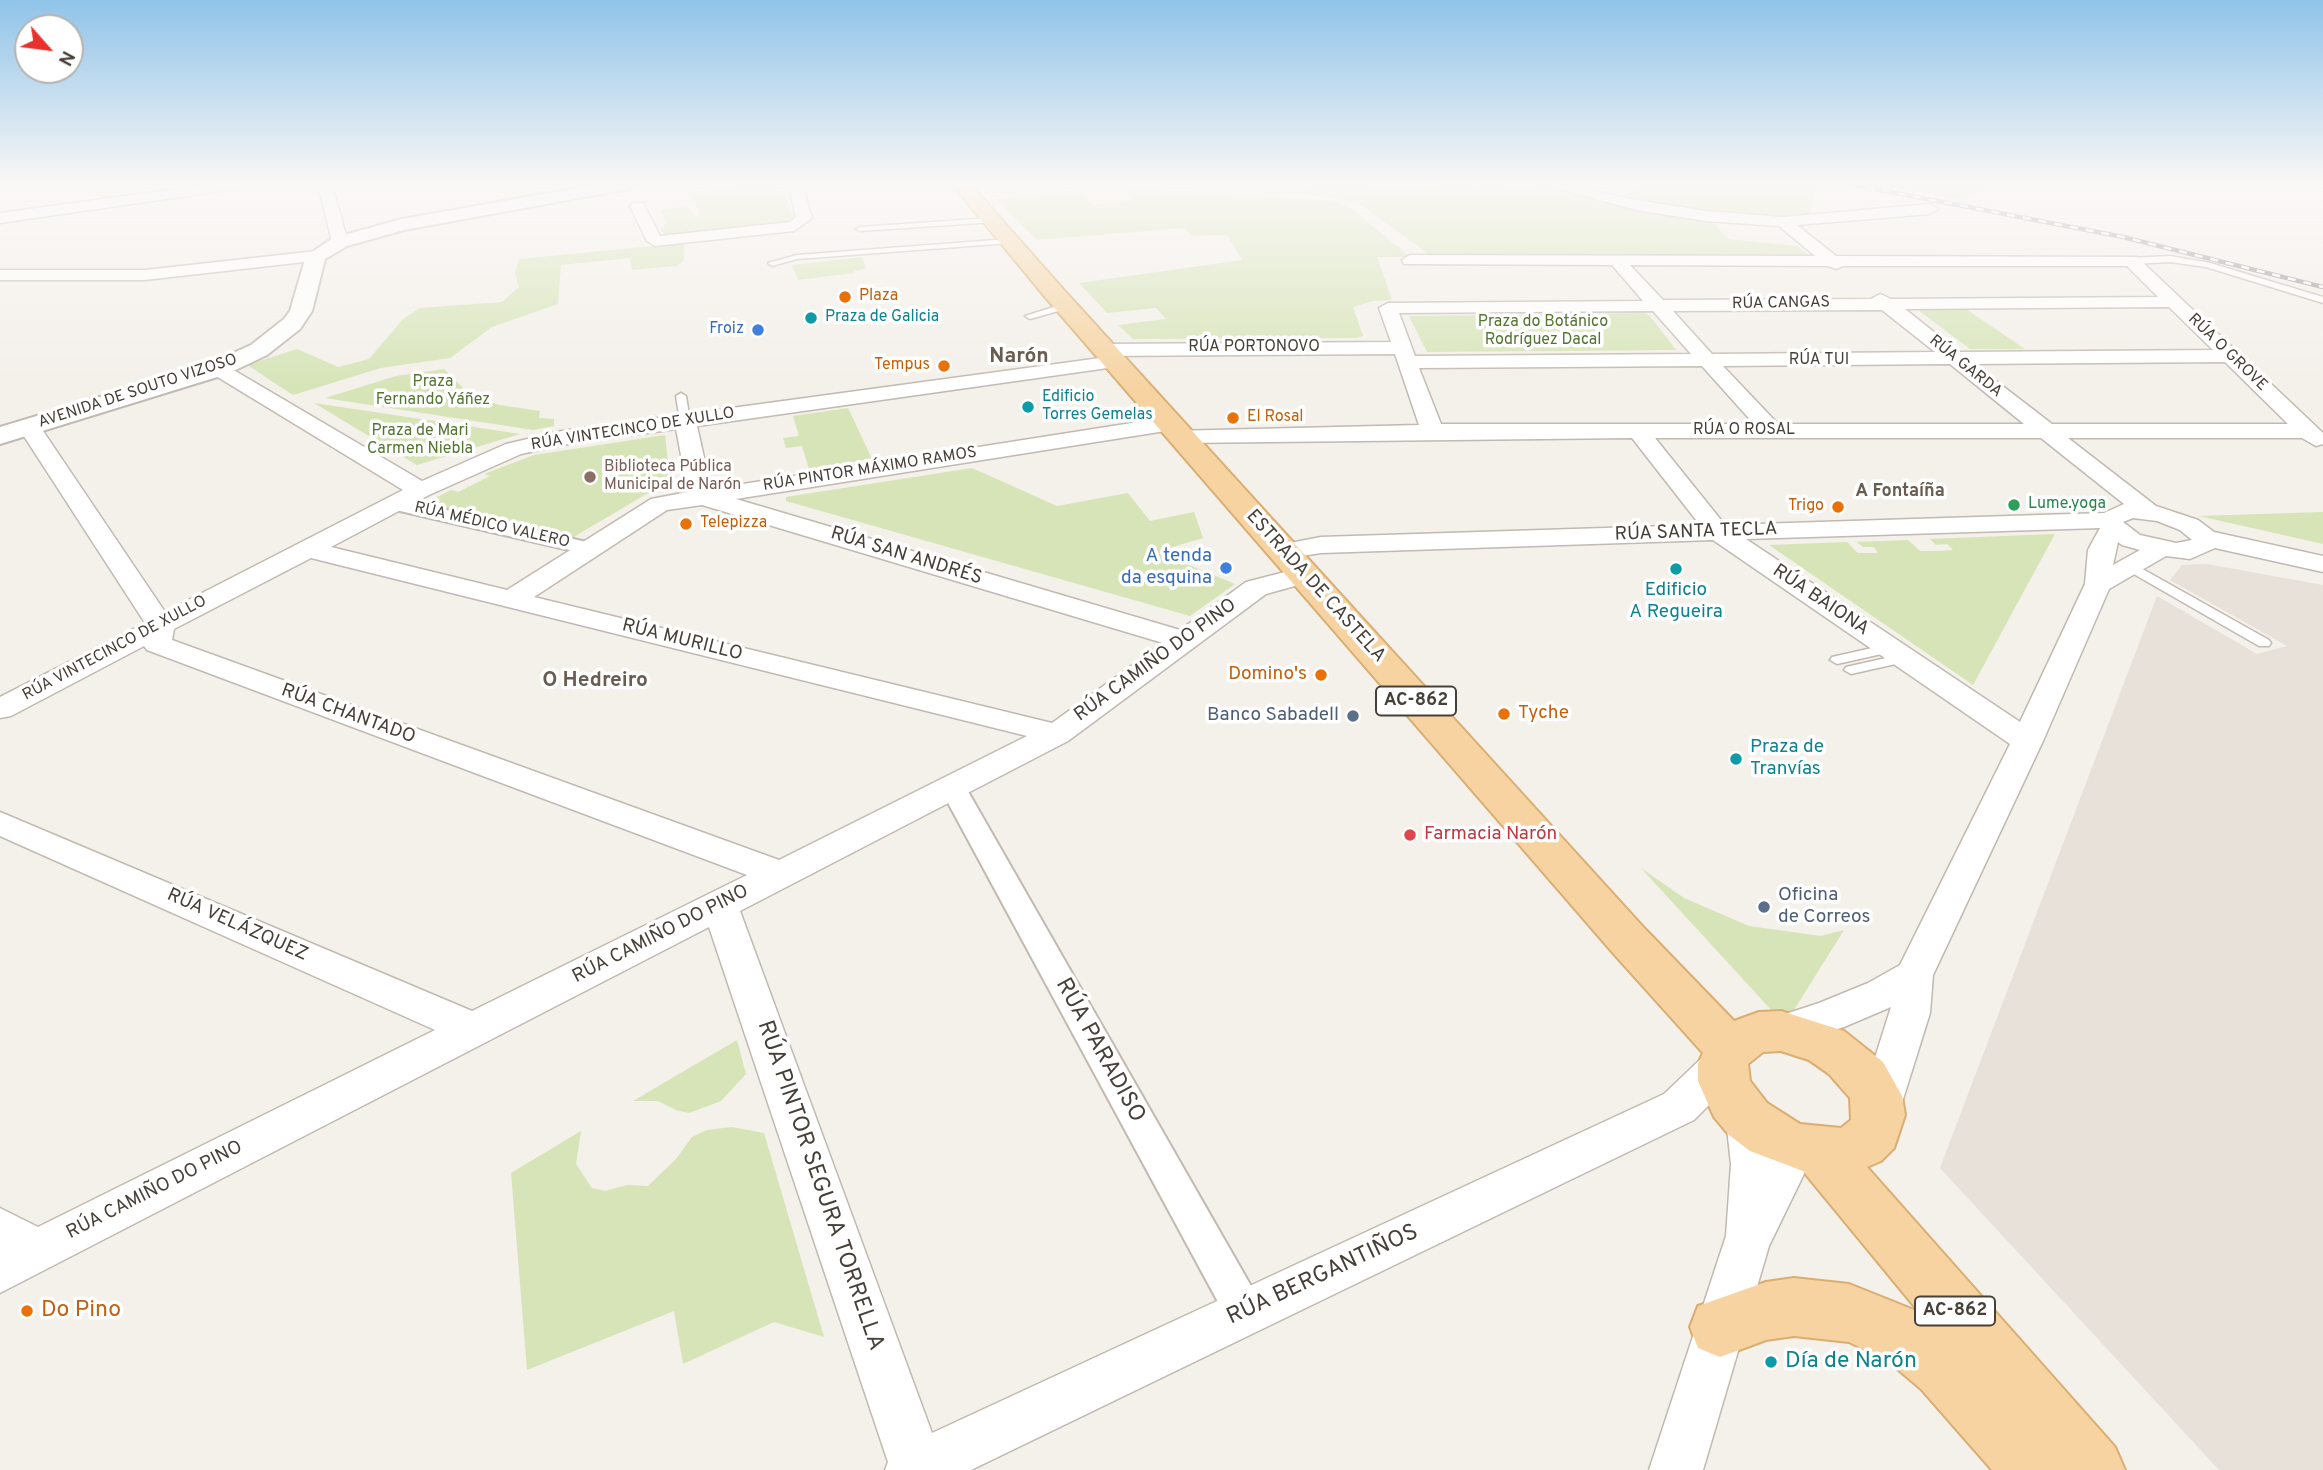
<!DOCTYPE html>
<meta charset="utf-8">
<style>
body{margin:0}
#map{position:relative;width:2323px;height:1470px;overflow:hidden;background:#f4f0ea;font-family:Overpass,sans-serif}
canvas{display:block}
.north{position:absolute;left:14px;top:14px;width:70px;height:70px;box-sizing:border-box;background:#fff;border:2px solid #b5b3b0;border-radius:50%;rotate:118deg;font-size:19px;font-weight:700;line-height:28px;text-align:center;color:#474039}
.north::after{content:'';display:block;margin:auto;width:24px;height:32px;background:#e8312d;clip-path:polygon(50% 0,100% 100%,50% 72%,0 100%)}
</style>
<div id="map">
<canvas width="2323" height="1470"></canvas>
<div class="north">N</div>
</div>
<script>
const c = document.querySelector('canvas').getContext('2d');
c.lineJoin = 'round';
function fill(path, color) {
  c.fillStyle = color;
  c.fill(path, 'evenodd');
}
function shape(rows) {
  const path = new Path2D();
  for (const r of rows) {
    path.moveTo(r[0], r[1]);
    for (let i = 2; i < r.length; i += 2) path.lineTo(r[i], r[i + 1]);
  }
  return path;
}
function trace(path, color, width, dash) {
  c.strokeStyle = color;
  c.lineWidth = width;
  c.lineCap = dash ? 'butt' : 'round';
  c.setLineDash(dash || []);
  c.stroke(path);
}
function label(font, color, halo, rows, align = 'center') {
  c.font = font + ' Overpass,sans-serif';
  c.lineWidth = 7;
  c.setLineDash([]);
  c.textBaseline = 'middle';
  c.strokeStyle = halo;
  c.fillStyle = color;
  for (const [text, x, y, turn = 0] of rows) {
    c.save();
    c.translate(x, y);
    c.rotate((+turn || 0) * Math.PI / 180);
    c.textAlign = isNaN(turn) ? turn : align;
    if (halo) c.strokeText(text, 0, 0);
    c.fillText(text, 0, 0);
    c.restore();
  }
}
fill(shape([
 [2207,564,2323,585,2323,1470,2219,1470,1940,1168,2157,596,2257,654,2287,646,2170,580,2182,565]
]), '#e7e1d9');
fill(shape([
 [727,184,775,184,778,191,783,191,795,219,788,223,666,235,660,230,666,223,661,210,686,206,696,216,701,215,689,192,732,188],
 [1308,184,1375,184,1373,189,1488,184,1525,190,1540,185,1619,207,1711,220,1728,239,1797,246,1808,255,1430,255,1358,203,1300,193],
 [1637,184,1814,184,1815,194,1808,217,1748,216,1635,199,1626,194],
 [1870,184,1995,184,1962,200],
 [1120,187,1335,201,1351,208,1410,257,1377,257,1392,300,1373,301,1353,307,1363,336,1356,338,1133,339,1118,325,1166,319,1156,308,1107,313,1079,283,1242,260,1227,235,1191,236,1185,228,1037,240,996,199,1079,190,1093,205,1134,200],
 [684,243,684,261,677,266,632,270,630,258,561,265,558,304,492,327,450,358,381,368,293,395,247,365,297,349,338,367,369,359,403,319,420,308,502,302,519,287,515,272,519,259],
 [862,257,866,269,854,271,855,273,798,280,792,265],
 [1917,309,1966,309,2025,349,1970,349],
 [1645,313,1650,316,1676,350,1427,352,1409,316],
 [444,369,464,389,477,397,499,405,540,411,539,418,554,419,554,426,533,430,325,398,396,376],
 [314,403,520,434,417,465],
 [848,408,872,459,809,469,802,446,786,448,783,438,799,436,793,416],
 [665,435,670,480,572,538,422,505,451,490,458,492,490,476,484,474,534,455],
 [972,468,1057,506,1128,493,1150,521,1194,512,1203,538,1166,549,1187,564,1235,584,1190,616,786,501,786,497],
 [2323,512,2323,544,2199,516],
 [2055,534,1973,685,1769,545,1847,542,1858,553,1878,553,1874,547,1863,547,1857,542,1908,540,1920,551,1939,551,1953,550,1947,544,1936,545,1930,539],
 [1641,868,1684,898,1749,926,1821,936,1844,930,1794,1010,1789,1015,1774,1013],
 [737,1040,746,1074,721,1101,689,1113,676,1110,658,1101,633,1101],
 [732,1127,764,1133,824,1337,774,1322,683,1364,674,1311,527,1370,511,1173,581,1131,576,1164,592,1188,605,1191,627,1185,648,1186,676,1159,692,1137,707,1130]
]), '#d6e4b7');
const service = shape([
 [991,218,994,222,860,231,856,229,860,227,991,218],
 [1008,239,1011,243,797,259,772,266,768,263,797,255,1008,239],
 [2170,256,2210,263,2323,297,2323,303,2206,267,2170,262,2131,264,2127,261,2131,258,2170,256],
 [1066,303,1069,304,1069,308,1030,319,1025,316,1066,303],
 [681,393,686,396,690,421,685,424,680,421,676,396,681,393],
 [2130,562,2269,640,2271,643,2269,646,2259,646,2125,569,2123,566,2130,562],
 [1890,644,1895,645,1897,648,1895,651,1837,664,1830,660,1832,657,1890,644],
 [1904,654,1911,658,1909,661,1851,674,1844,670,1846,667,1904,654]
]);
const pedestrian = shape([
 [394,498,591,543,601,549,591,555,387,508,385,504,394,498],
 [953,780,962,782,966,788,1259,1300,1264,1313,1259,1326,1245,1332,1231,1326,940,788,944,782,953,780]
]);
const minor = shape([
 [213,184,249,184,242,188,0,223,0,213,213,184],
 [318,184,332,184,348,242,346,245,334,245,332,242,318,184],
 [788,184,802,184,812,218,794,231,655,246,647,241,630,206,633,203,643,203,660,236,790,222,796,217,788,184],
 [1541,184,1565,184,1636,200,1706,211,1783,217,1930,204,1938,209,1930,214,1797,225,1836,256,2137,257,2323,433,2323,444,2316,446,2302,438,2068,438,2156,506,2198,520,2214,532,2323,556,2323,572,2215,548,2190,559,2166,556,2109,589,2043,741,1933,975,1930,1013,1894,1128,1879,1133,1864,1128,1857,1115,1891,1007,1844,1027,1781,1047,1767,1042,1761,1031,1767,1020,1819,1003,1868,983,1900,965,2010,744,1713,540,1321,553,1283,559,1274,556,1270,551,1274,546,1321,537,1700,525,1632,438,1181,443,1173,441,1170,436,1173,431,1419,425,1395,354,1105,356,1095,350,1105,344,1391,342,1379,308,1388,303,1643,301,1612,265,1404,264,1402,260,1410,255,1815,256,1779,226,1706,221,1636,210,1541,184],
 [1630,265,1828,266,1836,269,1843,266,2127,266,2158,297,1891,299,1880,294,1871,299,1663,300,1630,265],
 [2169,307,2213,350,1959,352,1905,309,2169,307],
 [1882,310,1935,352,1712,354,1673,311,1882,310],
 [1653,311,1691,354,1415,356,1399,313,1653,311],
 [2225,362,2288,424,2052,424,1974,364,2225,362],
 [1950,364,2024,424,1778,424,1723,366,1950,364],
 [1702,366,1754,424,1441,424,1419,368,1702,366],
 [1655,438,2041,438,2124,504,2104,513,1725,525,1655,438],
 [2133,518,2157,521,2180,530,2192,540,2176,543,2140,535,2123,522,2133,518],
 [2100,528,2088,550,2085,584,2020,722,1746,539,2100,528],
 [2118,542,2122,545,2140,550,2113,565,2118,542],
 [316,251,324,256,322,260,145,280,0,280,0,270,145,270,316,251],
 [1115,356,1122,358,1125,362,1122,366,697,426,711,489,1170,417,1181,424,1178,429,736,499,1180,630,1246,582,1304,567,1313,569,1317,575,1313,581,1266,594,1068,741,740,911,932,1433,1664,1094,1708,1052,1723,1047,1738,1052,1744,1064,1738,1076,1694,1120,971,1470,885,1470,888,1462,709,927,0,1293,0,1208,38,1227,435,1030,0,836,0,812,472,1011,747,875,147,650,144,646,11,716,0,718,0,697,145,623,18,427,21,422,37,422,165,612,403,490,211,373,208,369,211,365,225,365,422,481,506,444,562,431,1115,356],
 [676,429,688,492,651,499,507,590,331,547,429,495,521,454,562,445,676,429],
 [702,505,1163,643,1052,723,534,597,667,510,702,505],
 [311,558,1027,736,779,860,172,640,174,629,311,558],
 [1748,1101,1763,1106,1770,1119,1773,1145,1779,1133,1795,1128,1811,1133,1817,1147,1769,1246,1703,1470,1649,1470,1726,1236,1731,1164,1726,1119,1733,1106,1748,1101]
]);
const tertiary = shape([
 [600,184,637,184,628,189,404,230,347,246,325,259,312,311,300,329,267,355,227,374,0,444,0,427,209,364,251,345,284,319,290,311,306,256,333,238,402,219,600,184]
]);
const primary = shape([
 [952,184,970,184,1062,288,1645,929,1734,1021,1759,1012,1781,1011,1844,1031,1883,1062,1902,1096,1905,1115,1894,1148,1881,1161,1867,1167,2115,1447,2125,1470,1992,1470,1921,1389,1888,1361,1849,1342,1794,1336,1766,1340,1720,1357,1698,1348,1690,1327,1698,1306,1766,1282,1794,1278,1849,1284,1919,1312,1803,1171,1750,1151,1729,1135,1714,1117,1698,1081,1698,1064,1703,1053,1613,953,1046,298,952,184],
 [1781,1051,1809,1060,1829,1074,1850,1098,1851,1120,1841,1128,1800,1124,1767,1103,1750,1081,1748,1064,1763,1052,1781,1051]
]);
trace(service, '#c2b9b1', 3);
trace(pedestrian, '#c2b9b1', 4);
trace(minor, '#c2b9b1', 3);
trace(tertiary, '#c2b9b1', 4);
trace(primary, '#daae72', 4);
fill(service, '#fff');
fill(pedestrian, '#fff');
fill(minor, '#fff');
fill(tertiary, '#fff');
fill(primary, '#f6d3a1');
const rail = shape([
 [1850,184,2123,237,2323,287]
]);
trace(rail, '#989898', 4.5);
trace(rail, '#fff', 2.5, [8]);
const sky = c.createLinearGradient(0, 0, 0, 390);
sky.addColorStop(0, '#90c3e9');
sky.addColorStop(0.47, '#faf8f6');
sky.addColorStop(1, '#faf8f600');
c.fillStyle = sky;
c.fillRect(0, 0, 2323, 390);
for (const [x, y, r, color] of [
 [845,297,7,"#e8710a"],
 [811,318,7,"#0f9aa8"],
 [758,330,7,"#3f7fe0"],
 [944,366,7,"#e8710a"],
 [1028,407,7,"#0f9aa8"],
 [1233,418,7,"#e8710a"],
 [590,477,7,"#8d6e63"],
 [2014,505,7,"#2e9e5b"],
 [1838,507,7,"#e8710a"],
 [686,524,7,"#e8710a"],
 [1226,568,7,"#3f7fe0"],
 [1676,569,7,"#0f9aa8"],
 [1321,675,7,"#e8710a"],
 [1504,714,7,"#e8710a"],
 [1353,716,7,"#5c6f8a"],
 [1736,759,7,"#0f9aa8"],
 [1410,835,7,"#e0444e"],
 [1764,907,7,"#5c6f8a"],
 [27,1311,7,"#e8710a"],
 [1771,1362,7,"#0f9aa8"]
]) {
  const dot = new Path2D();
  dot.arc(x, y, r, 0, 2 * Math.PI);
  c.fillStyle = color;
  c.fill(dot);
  trace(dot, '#fff', 2.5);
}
label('16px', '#c56008', '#fff', [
 ["Plaza",859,297],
 ["Tempus",930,366,"right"],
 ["El Rosal",1247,418],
 ["Trigo",1824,507,"right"],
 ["Telepizza",700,524]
], 'left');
label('16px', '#474039', '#fff', [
 ["RÚA CANGAS",1781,304,-1],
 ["RÚA PORTONOVO",1254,348],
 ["RÚA O GROVE",2227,353,44],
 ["RÚA TUI",1819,361],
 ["RÚA GARDA",1965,367,39],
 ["AVENIDA DE SOUTO VIZOSO",138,392,-18],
 ["RÚA VINTECINCO DE XULLO",633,430,-9],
 ["RÚA O ROSAL",1744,431],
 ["RÚA PINTOR MÁXIMO RAMOS",870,470,-9],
 ["RÚA MÉDICO VALERO",492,526,13],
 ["RÚA VINTECINCO DE XULLO",115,649,-28]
]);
label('16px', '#0d838f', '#fff', [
 ["Praza de Galicia",825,318],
 ["Edificio",1042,398],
 ["Torres Gemelas",1042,416]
], 'left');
label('16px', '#537530', '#fff', [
 ["Praza do Botánico",1543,323],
 ["Rodríguez Dacal",1543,341],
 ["Praza",433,383],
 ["Fernando Yáñez",433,401],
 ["Praza de Mari",420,432],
 ["Carmen Niebla",420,450]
]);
label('16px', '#366cbe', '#fff', [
 ["Froiz",744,330]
], 'right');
label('16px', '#785e54', '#fff', [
 ["Biblioteca Pública",604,468],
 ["Municipal de Narón",604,486]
], 'left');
label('16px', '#27864d', '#fff', [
 ["Lume.yoga",2028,505]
], 'left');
label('bold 18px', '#695c51', '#fff', [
 ["A Fontaíña",1900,492]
]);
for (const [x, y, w] of [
 [1416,701,80],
 [1955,1311,80]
]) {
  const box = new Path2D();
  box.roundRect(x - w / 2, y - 14.5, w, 29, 5);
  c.fillStyle = '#fff';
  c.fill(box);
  trace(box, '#474039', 2);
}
label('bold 18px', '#474039', null, [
 ["AC-862",1416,701],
 ["AC-862",1955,1311]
]);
label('19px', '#474039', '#fff', [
 ["RÚA SANTA TECLA",1696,533,-2],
 ["RÚA SAN ANDRÉS",906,557,17],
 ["ESTRADA DE CASTELA",1315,587,48],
 ["RÚA BAIONA",1820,601,34],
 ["RÚA MURILLO",682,641,14],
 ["RÚA CAMIÑO DO PINO",1156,661,-36],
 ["RÚA CHANTADO",348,715,20],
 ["RÚA VELÁZQUEZ",237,926,24],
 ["RÚA CAMIÑO DO PINO",661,935,-27],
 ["RÚA CAMIÑO DO PINO",155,1191,-27]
]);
label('19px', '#366cbe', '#fff', [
 ["A tenda",1212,557],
 ["da esquina",1212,579]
], 'right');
label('19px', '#0d838f', '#fff', [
 ["Edificio",1676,591],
 ["A Regueira",1676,613],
 ["Praza de",1750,748,"left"],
 ["Tranvías",1750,770,"left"]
]);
label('19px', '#c56008', '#fff', [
 ["Domino's",1307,675],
 ["Tyche",1518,714,"left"]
], 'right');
label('19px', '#4e5e75', '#fff', [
 ["Banco Sabadell",1339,716],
 ["Oficina",1778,896,"left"],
 ["de Correos",1778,918,"left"]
], 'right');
label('19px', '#be3a42', '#fff', [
 ["Farmacia Narón",1424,835]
], 'left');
label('bold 21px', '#695c51', '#fff', [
 ["Narón",1019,358]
]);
label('bold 21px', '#695c51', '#fff', [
 ["O Hedreiro",595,682]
]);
label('23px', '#474039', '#fff', [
 ["RÚA PARADISO",1099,1051,61],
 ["RÚA PINTOR SEGURA TORRELLA",819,1186,71],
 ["RÚA BERGANTIÑOS",1323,1276,-25]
]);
label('23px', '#c56008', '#fff', [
 ["Do Pino",41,1311]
], 'left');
label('23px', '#0d838f', '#fff', [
 ["Día de Narón",1785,1362]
], 'left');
</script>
